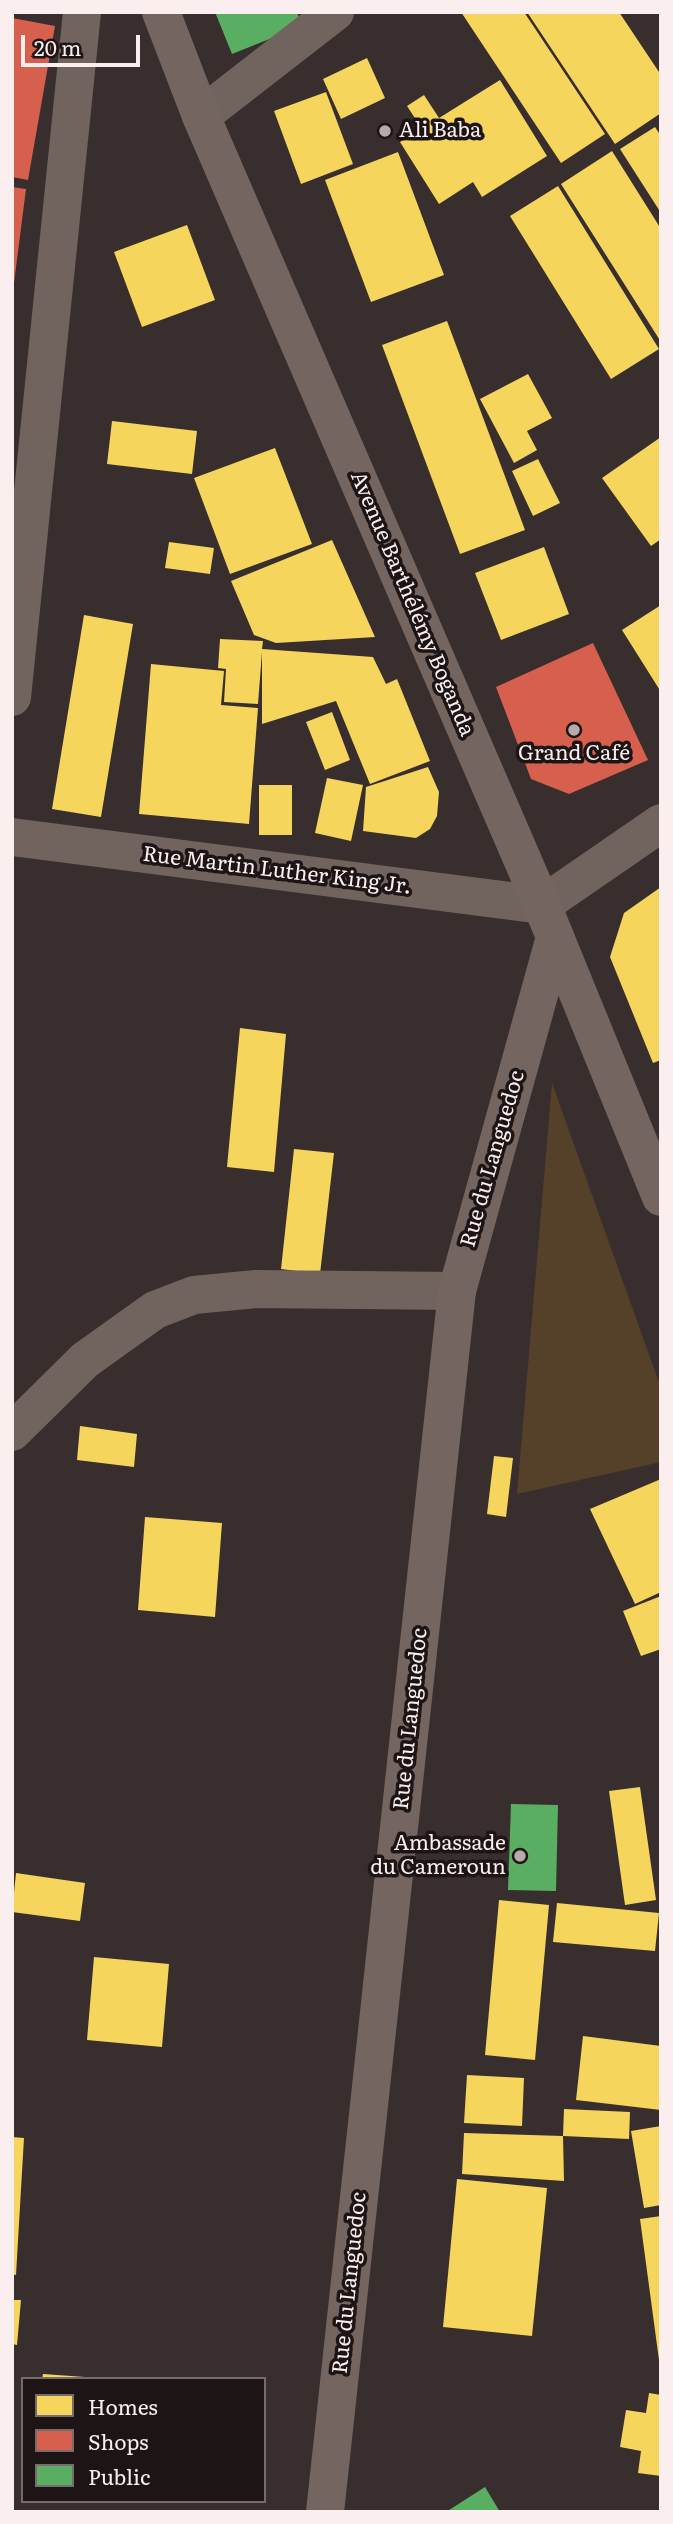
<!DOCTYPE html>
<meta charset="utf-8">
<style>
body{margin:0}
#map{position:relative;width:673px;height:2524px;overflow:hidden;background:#382e2d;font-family:Literata,serif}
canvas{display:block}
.frame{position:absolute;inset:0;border:14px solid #fbeeee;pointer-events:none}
.legend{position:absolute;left:21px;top:2377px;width:245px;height:126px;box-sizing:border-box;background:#1d1515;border:2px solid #766c6c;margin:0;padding:9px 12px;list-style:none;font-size:21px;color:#fbeeee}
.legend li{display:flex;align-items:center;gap:14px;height:35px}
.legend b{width:35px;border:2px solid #766c6c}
.scale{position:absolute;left:21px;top:35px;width:119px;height:32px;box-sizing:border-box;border:4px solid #fbeeee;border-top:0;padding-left:9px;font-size:21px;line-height:24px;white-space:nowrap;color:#fbeeee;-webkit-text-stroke:5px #1d1515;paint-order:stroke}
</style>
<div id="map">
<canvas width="673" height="2524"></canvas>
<div class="frame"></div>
<ul class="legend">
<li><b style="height:19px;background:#f6d55c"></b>Homes</li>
<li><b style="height:19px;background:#d6604d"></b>Shops</li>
<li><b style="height:19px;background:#5aae61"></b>Public</li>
</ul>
<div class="scale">20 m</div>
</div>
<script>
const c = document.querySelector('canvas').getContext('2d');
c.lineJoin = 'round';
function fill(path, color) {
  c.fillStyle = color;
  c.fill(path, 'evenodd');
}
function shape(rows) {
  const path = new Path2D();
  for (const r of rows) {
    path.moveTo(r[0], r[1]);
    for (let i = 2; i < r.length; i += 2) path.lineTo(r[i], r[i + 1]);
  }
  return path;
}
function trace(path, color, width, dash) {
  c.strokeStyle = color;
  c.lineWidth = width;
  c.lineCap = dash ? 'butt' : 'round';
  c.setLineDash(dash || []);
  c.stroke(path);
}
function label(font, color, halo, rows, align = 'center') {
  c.font = font + ' Literata,serif';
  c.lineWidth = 7;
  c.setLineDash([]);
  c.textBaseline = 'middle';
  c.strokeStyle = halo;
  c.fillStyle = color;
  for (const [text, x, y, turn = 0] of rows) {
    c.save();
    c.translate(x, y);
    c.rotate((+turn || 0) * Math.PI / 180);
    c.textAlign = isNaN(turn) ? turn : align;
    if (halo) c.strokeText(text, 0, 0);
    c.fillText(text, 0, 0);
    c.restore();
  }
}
fill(shape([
 [552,1083,661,1388,661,1462,517,1494]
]), '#554029');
fill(shape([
 [461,12,524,12,605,134,561,163],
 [527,12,619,12,661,75,661,113,615,144],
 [367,58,385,98,341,119,323,79],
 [500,80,547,156,482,197,473,182,439,204,400,142,422,129,407,106,424,95,439,118],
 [326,92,353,164,301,184,274,111],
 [655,127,661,136,661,213,620,149],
 [612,151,661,229,661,342,561,184],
 [398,152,444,275,371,302,325,180],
 [558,186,659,349,611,379,510,216],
 [187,225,215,300,142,327,114,252],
 [447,321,525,530,460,554,382,345],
 [528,374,552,418,527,431,537,450,514,463,480,399],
 [112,421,197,431,192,474,107,464],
 [661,437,661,539,651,546,602,478],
 [275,448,312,544,230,574,194,478],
 [538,459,560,503,533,516,512,471],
 [332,540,375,637,276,643,254,635,231,581],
 [169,542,214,548,210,574,165,568],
 [544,547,569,614,501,640,475,573],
 [661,605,661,692,622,630],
 [84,615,133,624,101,817,52,809],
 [220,639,263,641,262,649,373,657,386,684,397,679,430,761,370,784,336,701,262,724,262,652,258,704,224,702,226,669,218,668],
 [151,664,224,671,221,705,258,708,249,824,139,814],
 [332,712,350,760,325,770,306,722],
 [428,767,439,792,437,816,430,829,416,838,363,831,366,787],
 [327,778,363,785,351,841,315,833],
 [259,785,292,785,292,835,259,835],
 [661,887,661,1060,653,1063,610,957,624,913],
 [240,1028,286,1034,274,1172,227,1167],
 [294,1149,334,1153,320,1274,281,1269],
 [80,1426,137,1434,134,1467,77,1460],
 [494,1456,513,1458,506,1517,487,1514],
 [661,1479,661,1592,635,1604,590,1509],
 [145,1517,222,1523,215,1617,138,1610],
 [661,1596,661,1649,641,1656,623,1611],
 [640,1787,656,1900,625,1905,609,1791],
 [16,1873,85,1883,80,1921,12,1912],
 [499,1900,549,1905,535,2060,485,2055],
 [557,1903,659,1913,655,1951,553,1942],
 [94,1957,169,1964,162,2047,87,2040],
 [583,2036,661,2046,661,2110,576,2100],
 [467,2075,524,2078,522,2126,464,2123],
 [564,2109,630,2112,629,2139,563,2136],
 [661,2126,661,2205,644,2208,631,2131],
 [464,2133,563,2136,564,2181,462,2174],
 [12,2137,24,2138,16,2275,12,2274],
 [457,2179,547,2188,532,2336,443,2327],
 [661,2216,661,2360,659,2360,640,2219],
 [12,2300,21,2300,17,2345,12,2344],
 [43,2374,85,2377,85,2379,42,2379],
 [649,2393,661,2395,661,2476,638,2473,641,2451,620,2447,626,2410,646,2413]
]), '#f6d55c');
fill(shape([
 [12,18,55,26,28,180,12,177],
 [12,187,26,189,14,283,12,282],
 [593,643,648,760,569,794,531,779,496,687]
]), '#d6604d');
fill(shape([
 [215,12,297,12,302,26,232,54],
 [511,1804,558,1805,556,1891,508,1890],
 [485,2487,500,2512,446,2512]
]), '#5aae61');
trace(shape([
 [201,116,335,12],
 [12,697,82,12],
 [12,837,542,905,661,823],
 [12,1432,85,1360,155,1310,194,1295,256,1289,457,1291]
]), '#71645f', 38);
trace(shape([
 [325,2512,457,1291,555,937]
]), '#746560', 38);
trace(shape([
 [161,12,201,116,542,905,661,1197]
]), '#746560', 38);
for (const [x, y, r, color] of [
 [385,131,7,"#b7abaa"],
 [574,730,7,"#b7abaa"],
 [520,1856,7,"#b7abaa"]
]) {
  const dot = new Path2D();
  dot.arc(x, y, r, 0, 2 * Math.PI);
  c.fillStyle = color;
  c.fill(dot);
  trace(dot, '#1d1515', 2.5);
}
label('21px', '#fbeeee', '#1d1515', [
 ["Ali Baba",399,131],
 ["Grand Café",574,754,"center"],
 ["Ambassade",506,1844,"right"],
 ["du Cameroun",506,1868,"right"]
], 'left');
label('21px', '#fbeeee', '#1d1515', [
 ["Avenue Barthélémy Boganda",412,604,67],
 ["Rue Martin Luther King Jr.",277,871,7],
 ["Rue du Languedoc",493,1159,-74],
 ["Rue du Languedoc",411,1719,-84],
 ["Rue du Languedoc",350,2283,-84]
]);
</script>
